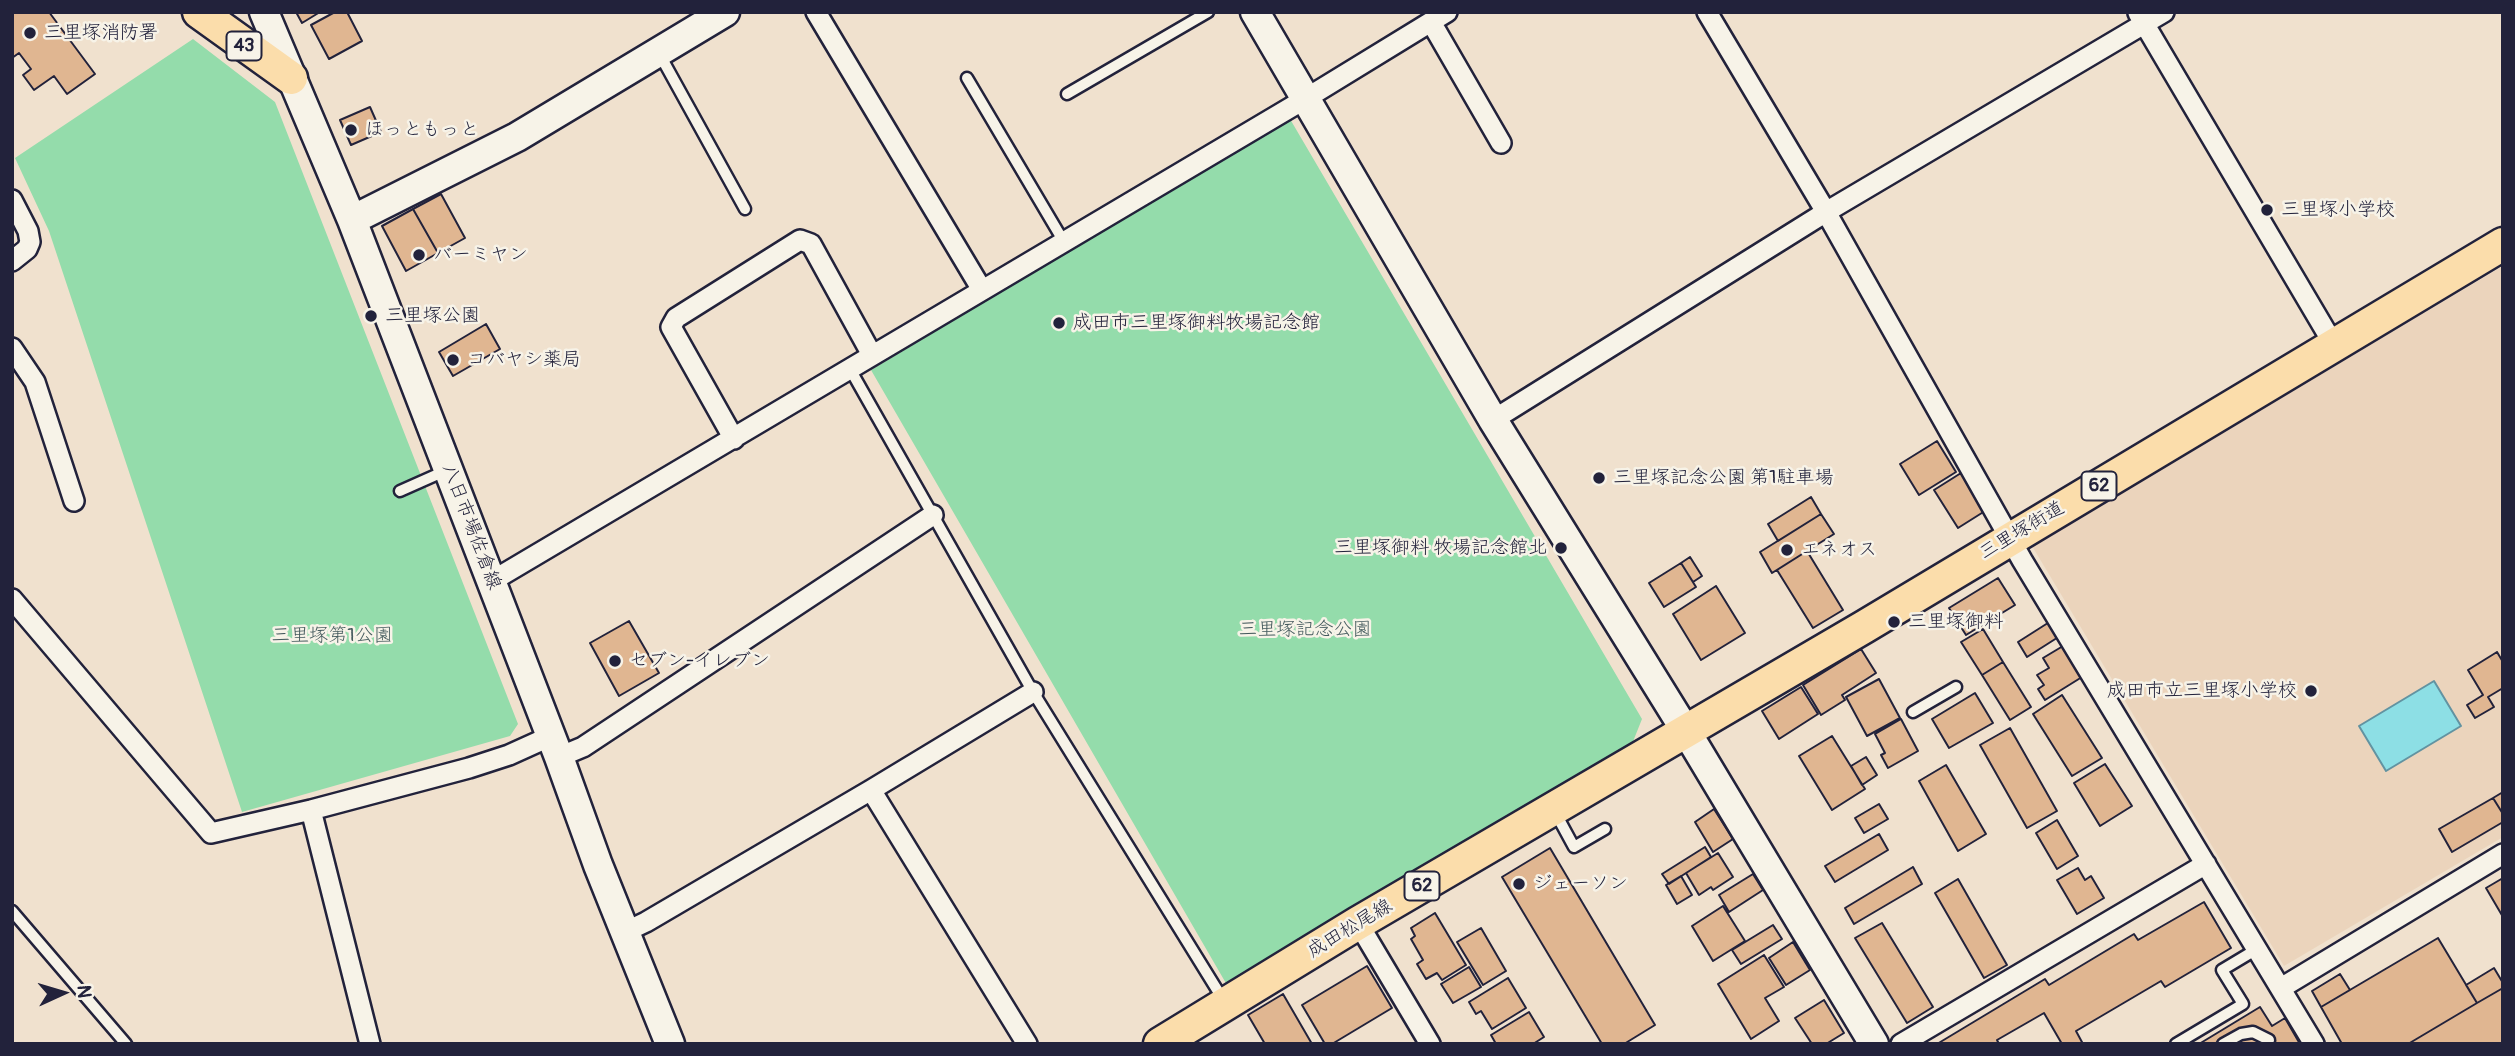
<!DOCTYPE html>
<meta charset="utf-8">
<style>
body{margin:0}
#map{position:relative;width:2515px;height:1056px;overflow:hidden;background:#f0e1ce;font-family:Pangolin,sans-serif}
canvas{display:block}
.frame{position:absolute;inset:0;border:14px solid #22223b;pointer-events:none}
.north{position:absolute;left:28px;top:958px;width:70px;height:70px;-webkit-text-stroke:5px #f7f3e8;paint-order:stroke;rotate:86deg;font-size:19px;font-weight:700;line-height:28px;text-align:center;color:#22223b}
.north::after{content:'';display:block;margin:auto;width:24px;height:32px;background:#22223b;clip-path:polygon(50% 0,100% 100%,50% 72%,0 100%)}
</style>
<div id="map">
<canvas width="2515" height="1056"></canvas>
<div class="frame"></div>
<div class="north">N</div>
</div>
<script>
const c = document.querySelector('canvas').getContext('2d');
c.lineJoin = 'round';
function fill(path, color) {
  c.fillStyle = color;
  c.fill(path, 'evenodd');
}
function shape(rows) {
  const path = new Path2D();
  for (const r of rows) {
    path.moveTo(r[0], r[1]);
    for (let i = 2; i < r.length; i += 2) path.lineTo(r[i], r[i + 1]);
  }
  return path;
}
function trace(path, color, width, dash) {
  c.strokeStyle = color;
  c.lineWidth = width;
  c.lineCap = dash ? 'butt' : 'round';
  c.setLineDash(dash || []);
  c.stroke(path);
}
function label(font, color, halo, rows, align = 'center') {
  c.font = font + ' Pangolin,"Klee One",sans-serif';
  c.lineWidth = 5;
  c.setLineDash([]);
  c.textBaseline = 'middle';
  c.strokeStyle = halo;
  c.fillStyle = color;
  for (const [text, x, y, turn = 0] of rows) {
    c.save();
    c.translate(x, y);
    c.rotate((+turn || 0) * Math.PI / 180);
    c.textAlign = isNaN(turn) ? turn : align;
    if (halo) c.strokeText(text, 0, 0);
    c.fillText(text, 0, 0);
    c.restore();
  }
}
fill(shape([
 [2503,266,2503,837,2284,966,2032,546]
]), '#ebd4bc');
fill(shape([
 [193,39,275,102,518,724,510,736,242,812,49,231,15,158],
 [1290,119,1642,719,1632,744,1227,985,871,370]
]), '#94dcab');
const water = shape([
 [2434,681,2461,726,2386,771,2359,726,2434,681]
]);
fill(water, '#8ddfe5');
trace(water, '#6293a1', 2);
const building = shape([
 [12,12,49,12,95,74,67,94,54,76,34,90,23,75,31,69,19,53,12,58,12,12],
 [296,12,320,12,302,23,296,12],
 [335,12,347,12,362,41,329,59,311,25,335,12],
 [370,107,381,132,351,145,340,120,370,107],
 [441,194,465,238,438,253,413,209,441,194],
 [413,209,438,253,406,271,382,226,413,209],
 [486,324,500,349,453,376,439,352,486,324],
 [1937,441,1956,472,1919,495,1900,464,1937,441],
 [1961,473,1985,511,1958,528,1934,490,1961,473],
 [1811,497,1821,514,1778,541,1768,524,1811,497],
 [1821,514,1834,534,1772,573,1760,552,1821,514],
 [1807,551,1843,610,1813,628,1777,570,1807,551],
 [1690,557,1702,576,1693,582,1681,563,1690,557],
 [1681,563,1696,587,1664,607,1649,583,1681,563],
 [1998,578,2015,605,1966,635,1949,608,1998,578],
 [1716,586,1745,633,1701,660,1673,614,1716,586],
 [629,621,659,673,619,696,590,643,629,621],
 [2051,621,2060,636,2027,657,2018,642,2051,621],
 [1983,629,2003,662,1982,675,1961,642,1983,629],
 [2063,646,2082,677,2045,700,2038,689,2044,685,2037,675,2049,668,2043,658,2063,646],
 [1861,649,1876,673,1842,695,1845,700,1821,715,1803,685,1861,649],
 [2497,652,2503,662,2503,688,2488,697,2494,707,2475,718,2467,705,2483,695,2468,670,2497,652],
 [2003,662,2031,707,2010,720,1982,675,2003,662],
 [1879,679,1900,718,1867,736,1846,697,1879,679],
 [1801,687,1818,714,1779,739,1762,711,1801,687],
 [1975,693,1993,723,1949,748,1932,719,1975,693],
 [2062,695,2102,758,2072,776,2033,714,2062,695],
 [1901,719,1918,751,1888,768,1881,755,1885,753,1875,734,1901,719],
 [2010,728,2057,811,2027,828,1980,745,2010,728],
 [1832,736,1865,789,1832,810,1799,756,1832,736],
 [1866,757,1877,775,1862,785,1851,766,1866,757],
 [2105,764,2132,806,2100,826,2074,783,2105,764],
 [1946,765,1986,834,1958,851,1919,781,1946,765],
 [2503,792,2503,814,2493,798,2503,792],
 [2493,798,2503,814,2503,822,2452,852,2439,829,2493,798],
 [1879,804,1888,819,1864,833,1855,818,1879,804],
 [1714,809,1733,839,1713,852,1695,822,1714,809],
 [2057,820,2078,856,2057,869,2036,833,2057,820],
 [1879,834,1888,850,1835,882,1825,866,1879,834],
 [1705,847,1711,857,1669,884,1662,874,1705,847],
 [1550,848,1655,1025,1624,1044,1602,1044,1502,877,1550,848],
 [1718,853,1733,877,1713,890,1711,887,1699,895,1686,873,1718,853],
 [1913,867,1922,884,1854,924,1845,908,1913,867],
 [2078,868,2085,880,2091,876,2104,898,2077,914,2057,880,2078,868],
 [1753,874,1763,890,1729,912,1719,895,1753,874],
 [1681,876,1692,895,1677,904,1666,885,1681,876],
 [2503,878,2503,917,2486,888,2503,878],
 [1958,879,2007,965,1984,978,1935,893,1958,879],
 [2204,902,2231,948,2165,987,2161,981,2076,1031,2083,1044,2062,1044,2044,1013,1997,1040,1999,1044,1937,1044,2045,979,2049,985,2134,934,2138,940,2204,902],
 [1723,906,1745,941,1713,961,1692,926,1723,906],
 [1435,913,1466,965,1442,980,1437,973,1426,979,1417,964,1423,960,1411,939,1415,936,1411,928,1435,913],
 [1882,923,1933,1007,1907,1023,1855,938,1882,923],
 [1773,925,1782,939,1741,964,1732,950,1773,925],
 [1481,928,1506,971,1483,985,1457,942,1481,928],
 [2438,938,2477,1003,2408,1044,2342,1044,2321,1007,2438,938],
 [1793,942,1810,970,1786,985,1769,958,1793,942],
 [1764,955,1784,987,1765,998,1779,1021,1751,1039,1718,984,1764,955],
 [1367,966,1392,1008,1332,1044,1325,1044,1302,1005,1367,966],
 [1469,967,1481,987,1453,1003,1441,984,1469,967],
 [2494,968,2503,983,2503,988,2477,1003,2466,985,2494,968],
 [2340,974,2350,990,2321,1007,2312,991,2340,974],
 [1508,978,1526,1008,1492,1029,1481,1011,1476,1014,1469,1002,1508,978],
 [2503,988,2503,1044,2408,1044,2477,1003,2503,988],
 [1283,994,1312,1044,1265,1044,1248,1015,1283,994],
 [1824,1000,1844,1033,1826,1044,1812,1044,1795,1018,1824,1000],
 [2260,1007,2272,1026,2285,1018,2300,1044,2199,1044,2260,1007],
 [1529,1012,1544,1037,1533,1044,1496,1044,1491,1035,1529,1012]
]);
fill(building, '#e0b691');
trace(building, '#22223b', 2);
const lane = shape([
 [660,55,745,209],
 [967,78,1064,242],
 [1067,94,1208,12],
 [850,369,1033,692,1224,1001],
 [400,491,445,471],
 [1913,712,1956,687],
 [1555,812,1574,847,1605,829],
 [12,911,126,1044],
 [2176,1044,2243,1004,2222,970,2257,949],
 [2223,1044,2241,1034,2253,1032,2269,1040]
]);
const street = shape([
 [816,12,982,290],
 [1707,12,1826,212,2022,560,2314,1044],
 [2138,13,2334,345],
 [1431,22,1501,143],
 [12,200,28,231,30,242,27,249,12,261],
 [12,348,35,382,74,501],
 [1493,420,1826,212,2164,12],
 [734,439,671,327,676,318,800,240,811,244,872,355],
 [492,581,1305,99,1447,12],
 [12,599,211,833,311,810,469,768,509,755,551,736],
 [559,757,583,747,933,515],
 [871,790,1027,1044],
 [311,810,370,1044],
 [1358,923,1430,1044],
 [625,932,646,922,871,790,1033,692],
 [2281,988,2503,854],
 [1901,1044,2206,864]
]);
const secondary = shape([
 [264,12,352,220,559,757,598,865,670,1044],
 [1255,12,1493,420,1695,746,1874,1044],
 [352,220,517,137,725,12]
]);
const primary = shape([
 [199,12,291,78],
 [1160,1044,1358,923,1864,627,2503,244]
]);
trace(lane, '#22223b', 15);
trace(street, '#22223b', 24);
trace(secondary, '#22223b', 33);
trace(primary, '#22223b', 37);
trace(lane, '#f7f3e8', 10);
trace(street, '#f7f3e8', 19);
trace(secondary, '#f7f3e8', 28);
trace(primary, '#fbddab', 32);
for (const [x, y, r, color] of [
 [30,33,7,"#22223b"],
 [351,130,7,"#22223b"],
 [2267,210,7,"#22223b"],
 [419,255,7,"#22223b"],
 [371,316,7,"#22223b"],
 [1059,323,7,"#22223b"],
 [453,360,7,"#22223b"],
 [1599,478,7,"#22223b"],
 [1561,548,7,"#22223b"],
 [1787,550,7,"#22223b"],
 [1894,622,7,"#22223b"],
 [615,661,7,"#22223b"],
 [2311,691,7,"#22223b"],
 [1519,884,7,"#22223b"]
]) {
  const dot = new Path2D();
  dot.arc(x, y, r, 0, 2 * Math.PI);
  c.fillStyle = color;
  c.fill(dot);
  trace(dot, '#f7f3e8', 2.5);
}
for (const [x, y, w] of [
 [244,46,35],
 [2099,486,35],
 [1422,886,35]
]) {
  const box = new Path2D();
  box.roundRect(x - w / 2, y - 14.5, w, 29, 5);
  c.fillStyle = '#f7f3e8';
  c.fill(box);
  trace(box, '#22223b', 2);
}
label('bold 18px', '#22223b', null, [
 ["43",244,46],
 ["62",2099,486],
 ["62",1422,886]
]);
label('19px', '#22223b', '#f7f3e8', [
 ["三里塚消防署",44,33],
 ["ほっともっと",365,130],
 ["三里塚小学校",2281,210],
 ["バーミヤン",433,255],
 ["三里塚公園",385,316],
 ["成田市三里塚御料牧場記念館",1073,323],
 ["コバヤシ薬局",467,360],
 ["三里塚記念公園 第1駐車場",1613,478],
 ["三里塚御料 牧場記念館北",1547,548,"right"],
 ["エネオス",1801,550],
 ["三里塚御料",1908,622],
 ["セブン-イレブン",629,661],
 ["成田市立三里塚小学校",2297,691,"right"],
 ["ジェーソン",1533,884]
], 'left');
label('19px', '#22223b', '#f7f3e8', [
 ["八日市場佐倉線",471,527,69],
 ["三里塚街道",2022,531,-31],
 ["成田松尾線",1350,929,-31]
]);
label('19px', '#445a5d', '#f7f3e8', [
 ["三里塚記念公園",1305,630],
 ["三里塚第1公園",332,636]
]);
</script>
